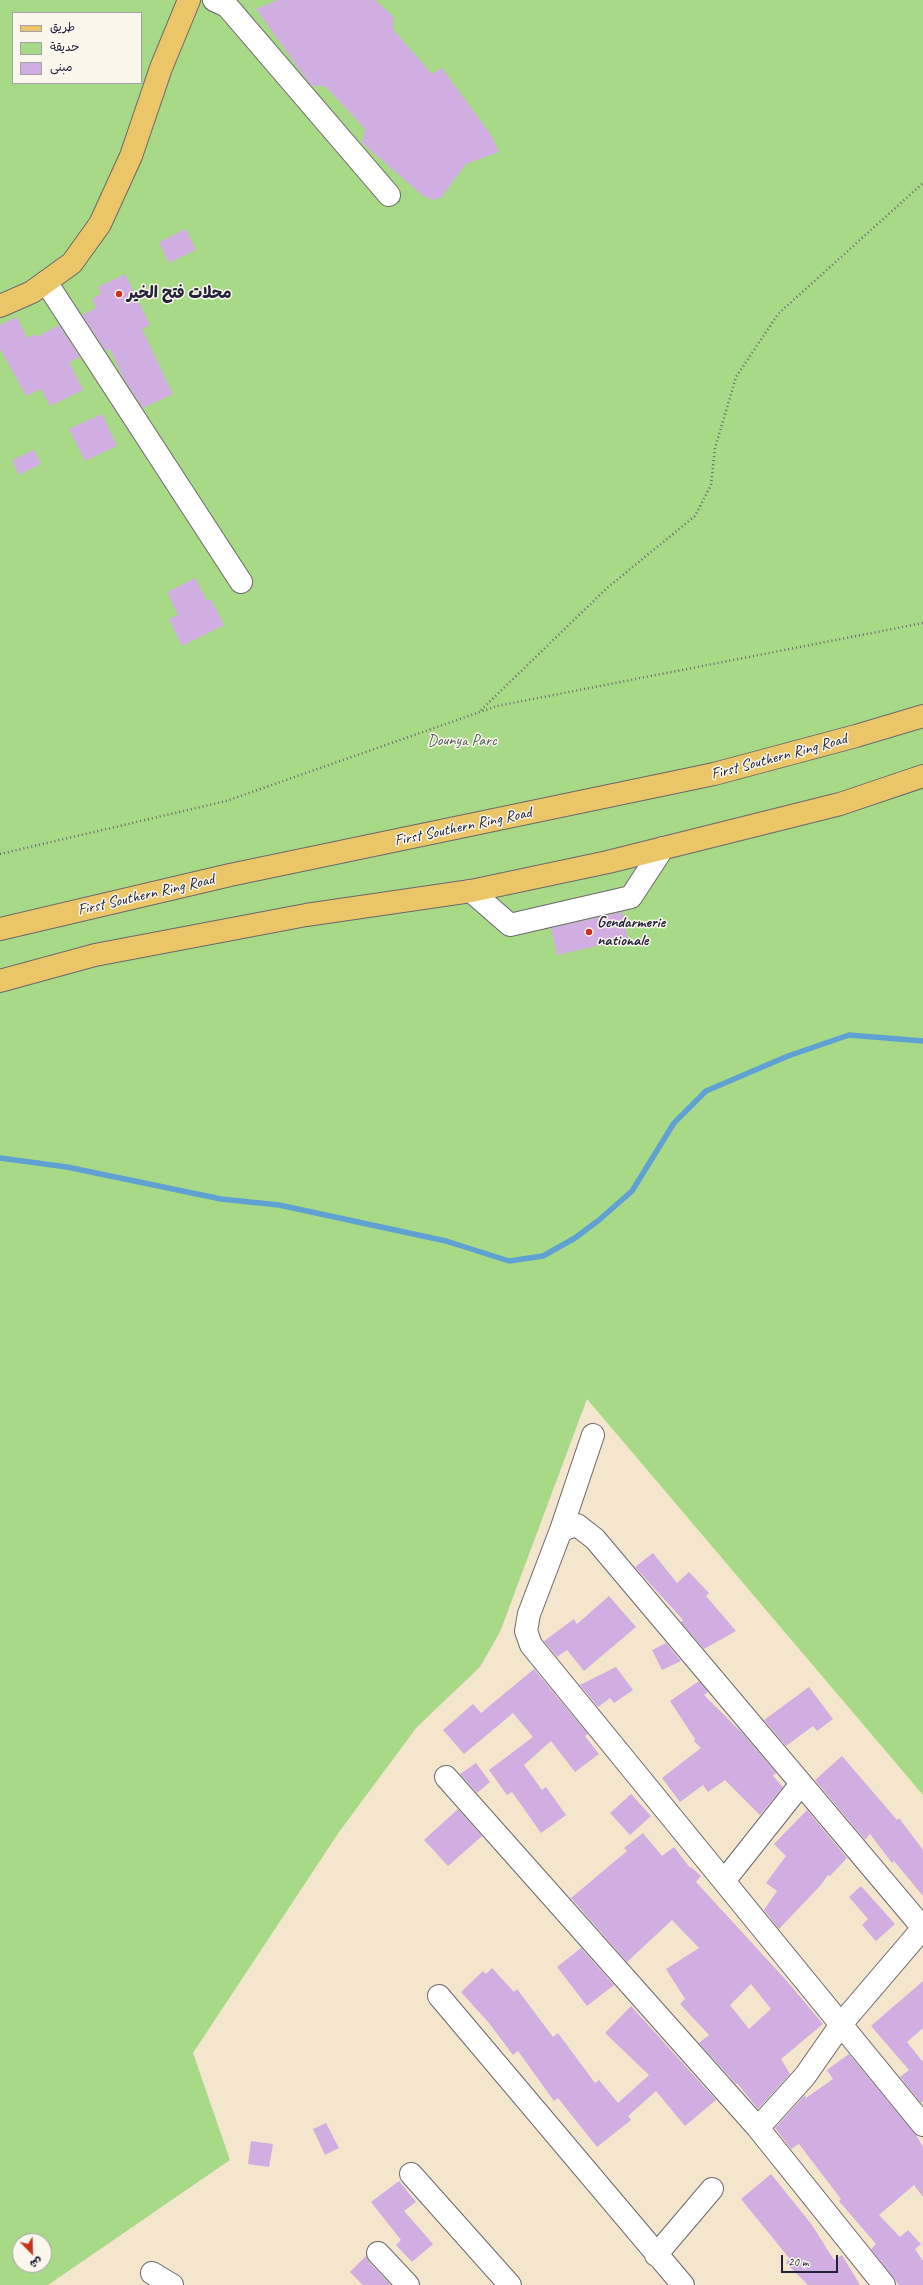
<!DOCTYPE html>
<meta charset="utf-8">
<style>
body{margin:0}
#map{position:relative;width:923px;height:2285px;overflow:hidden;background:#f3e6cc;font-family:Caveat,"Playpen Sans Arabic",sans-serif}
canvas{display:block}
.legend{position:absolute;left:12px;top:12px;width:130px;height:72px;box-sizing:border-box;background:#fbf7ec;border:1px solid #a4a2a5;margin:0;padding:5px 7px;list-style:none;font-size:12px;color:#22223b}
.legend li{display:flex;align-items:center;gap:8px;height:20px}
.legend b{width:20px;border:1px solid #a4a2a5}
.north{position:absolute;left:12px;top:2233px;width:40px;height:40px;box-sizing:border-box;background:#fbf7ec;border:1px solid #a4a2a5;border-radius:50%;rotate:157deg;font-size:11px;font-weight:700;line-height:16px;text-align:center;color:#22223b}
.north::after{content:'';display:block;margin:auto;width:14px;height:18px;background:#c8321e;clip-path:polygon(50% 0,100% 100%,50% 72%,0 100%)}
.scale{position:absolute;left:781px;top:2255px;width:57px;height:18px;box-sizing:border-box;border:2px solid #22223b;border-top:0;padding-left:5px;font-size:12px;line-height:14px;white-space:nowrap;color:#22223b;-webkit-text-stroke:3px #fbf7ec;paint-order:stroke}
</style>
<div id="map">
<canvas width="923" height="2285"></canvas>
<ul class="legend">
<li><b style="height:5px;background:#ebc669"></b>طريق</li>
<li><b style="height:11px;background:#a8d987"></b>حديقة</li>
<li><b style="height:11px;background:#d0aee2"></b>مبنى</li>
</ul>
<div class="north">ش</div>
<div class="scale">20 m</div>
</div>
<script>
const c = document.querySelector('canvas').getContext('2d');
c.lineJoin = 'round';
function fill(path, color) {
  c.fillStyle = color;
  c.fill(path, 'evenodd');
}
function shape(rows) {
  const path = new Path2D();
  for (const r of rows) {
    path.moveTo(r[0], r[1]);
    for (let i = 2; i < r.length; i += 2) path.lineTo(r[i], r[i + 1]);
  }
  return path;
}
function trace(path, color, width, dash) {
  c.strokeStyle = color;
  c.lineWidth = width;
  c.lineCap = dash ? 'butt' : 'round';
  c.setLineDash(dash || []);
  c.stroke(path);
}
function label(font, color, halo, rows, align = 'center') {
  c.font = font + ' Caveat,"Playpen Sans Arabic",sans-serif';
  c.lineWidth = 3;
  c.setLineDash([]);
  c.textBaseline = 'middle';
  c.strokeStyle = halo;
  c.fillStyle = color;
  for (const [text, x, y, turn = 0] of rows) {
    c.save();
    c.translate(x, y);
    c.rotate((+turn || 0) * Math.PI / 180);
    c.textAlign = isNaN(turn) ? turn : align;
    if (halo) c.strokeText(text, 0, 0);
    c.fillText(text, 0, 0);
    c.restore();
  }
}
fill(shape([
 [0,0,923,0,923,1795,587,1399,500,1632,480,1667,417,1727,339,1832,193,2053,230,2160,48,2285,0,2285],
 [13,13,141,13,141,83,13,83],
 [20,2241,44,2241,44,2265,20,2265]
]), '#a8d987');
trace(shape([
 [0,1158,67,1167,221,1199,279,1205,446,1241,509,1261,543,1256,575,1238,599,1220,632,1191,674,1123,706,1091,788,1056,849,1035,923,1041]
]), '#5fa1d3', 5.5);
fill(shape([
 [278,0,375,0,393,16,393,29,432,74,442,68,491,135,499,152,466,164,441,198,432,200,422,195,362,143,365,129,325,86,312,86,305,77,256,9],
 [186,229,196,250,169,263,159,242],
 [125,274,150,325,142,329,173,394,143,408,124,379,110,349,106,351,82,315,96,308,92,299,101,294,98,287],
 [17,317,27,338,35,334,37,337,59,325,80,357,69,362,83,390,50,406,41,389,26,396,0,349,0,325],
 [102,414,117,446,85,461,69,429],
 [34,450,41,464,19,475,12,460],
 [195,578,207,601,211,599,224,625,182,646,169,619,178,615,167,592],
 [622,912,628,939,557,955,551,928],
 [653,1553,677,1583,689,1572,709,1593,706,1596,736,1631,704,1649,681,1622,683,1620,635,1567],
 [609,1596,636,1627,584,1671,567,1650,557,1657,544,1641,574,1619,577,1624],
 [666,1643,681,1661,662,1670,652,1650],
 [616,1667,633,1690,614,1703,610,1698,598,1707,580,1685],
 [534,1669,588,1734,585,1736,599,1754,575,1772,551,1741,524,1765,542,1790,546,1787,566,1815,541,1833,512,1792,507,1795,489,1770,533,1737,513,1713,464,1754,443,1730,473,1704,481,1713],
 [699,1681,708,1692,704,1695,744,1735,776,1773,773,1776,783,1787,760,1815,725,1780,708,1792,703,1785,680,1802,662,1778,701,1748,694,1741,695,1739,670,1701],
 [809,1687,833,1719,817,1731,813,1726,786,1746,764,1720],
 [842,1756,897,1820,899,1818,923,1850,923,1896,894,1861,892,1863,870,1834,865,1840,815,1780],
 [476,1763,490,1782,477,1793,460,1774],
 [631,1794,651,1816,630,1835,610,1813],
 [458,1809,482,1836,448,1866,424,1840],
 [807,1810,847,1858,830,1876,828,1875,820,1886,779,1929,764,1910,777,1891,766,1883,786,1856,774,1844],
 [643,1833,662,1856,674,1847,690,1868,691,1867,701,1876,696,1882,786,1980,823,2024,781,2059,790,2074,758,2109,737,2083,736,2084,699,2043,709,2035,680,2004,685,1999,666,1969,699,1948,672,1920,627,1962,571,1898,627,1851,624,1848],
 [751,1984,771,2009,749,2029,730,2005],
 [861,1886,895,1924,876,1941,862,1925,868,1919,849,1897],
 [581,1948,614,1985,587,2006,557,1967],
 [492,1968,514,1992,517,1989,553,2037,558,2033,595,2083,599,2080,618,2103,649,2075,605,2033,631,2006,716,2100,685,2126,656,2091,628,2116,631,2120,597,2147,558,2098,554,2101,518,2051,513,2055,489,2023,461,1992,483,1971,486,1974],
 [923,1981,923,2028,907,2042,922,2061,923,2060,923,2102,921,2103,900,2077,909,2070,871,2026],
 [849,2054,916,2135,923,2147,923,2197,914,2185,879,2215,900,2237,908,2230,921,2244,915,2249,923,2261,923,2285,899,2285,871,2249,876,2244,839,2201,841,2199,799,2144,791,2149,775,2128,805,2095,806,2098,833,2079,827,2070],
 [326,2123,339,2148,325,2155,313,2129],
 [251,2141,273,2144,269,2167,248,2164],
 [771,2174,812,2225,834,2260,842,2255,860,2285,808,2285,786,2263,789,2258,741,2199],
 [399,2181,416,2202,404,2211,433,2244,412,2262,396,2245,401,2240,371,2202],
 [366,2256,369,2262,391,2285,363,2285,350,2272]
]), '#d0aee2');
const minor = shape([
 [214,0,227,6,389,195],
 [46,282,241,582],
 [471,891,510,925,631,897,663,848],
 [593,1435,561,1530,529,1614,526,1631,531,1645,923,2125],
 [561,1530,577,1525,595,1539,923,1928,842,2023,805,2076,758,2128],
 [446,1777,758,2128,884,2285],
 [724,1881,801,1784],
 [439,1996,683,2285],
 [411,2174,510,2285],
 [378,2253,408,2285],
 [656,2255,712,2189],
 [152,2273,172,2285]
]);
const major = shape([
 [0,306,32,292,72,263,100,224,131,156,161,68,189,0]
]);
const highway = shape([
 [0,929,230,875,714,774,856,736,923,716],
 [0,981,95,955,306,915,471,891,608,862,840,804,923,776]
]);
trace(minor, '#6b676e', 24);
trace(major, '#6b676e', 24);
trace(highway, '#6b676e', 24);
trace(shape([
 [481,710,607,588,695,516,711,485,715,448,736,377,778,314,923,183],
 [0,854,226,801,497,706,923,623]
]), '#6b676e', 2.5, [1, 3]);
trace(minor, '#fff', 22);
trace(major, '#ebc669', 22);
trace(highway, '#ebc669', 22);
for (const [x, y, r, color] of [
 [119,294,4,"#c8321e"],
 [589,932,4,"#c8321e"]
]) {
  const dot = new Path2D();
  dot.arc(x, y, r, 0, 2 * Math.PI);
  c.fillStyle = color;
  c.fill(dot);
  trace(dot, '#fbf7ec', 1.5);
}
label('bold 16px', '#22223b', '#fbf7ec', [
 ["محلات فتح الخير",127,294],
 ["Gendarmerie",597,923],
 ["nationale",597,941]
], 'left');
label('16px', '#4a5952', '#fbf7ec', [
 ["Dounya Parc",462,741]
]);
label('16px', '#22223b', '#fbf7ec', [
 ["First Southern Ring Road",779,757,-15],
 ["First Southern Ring Road",463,827,-12],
 ["First Southern Ring Road",146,895,-13]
]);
</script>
